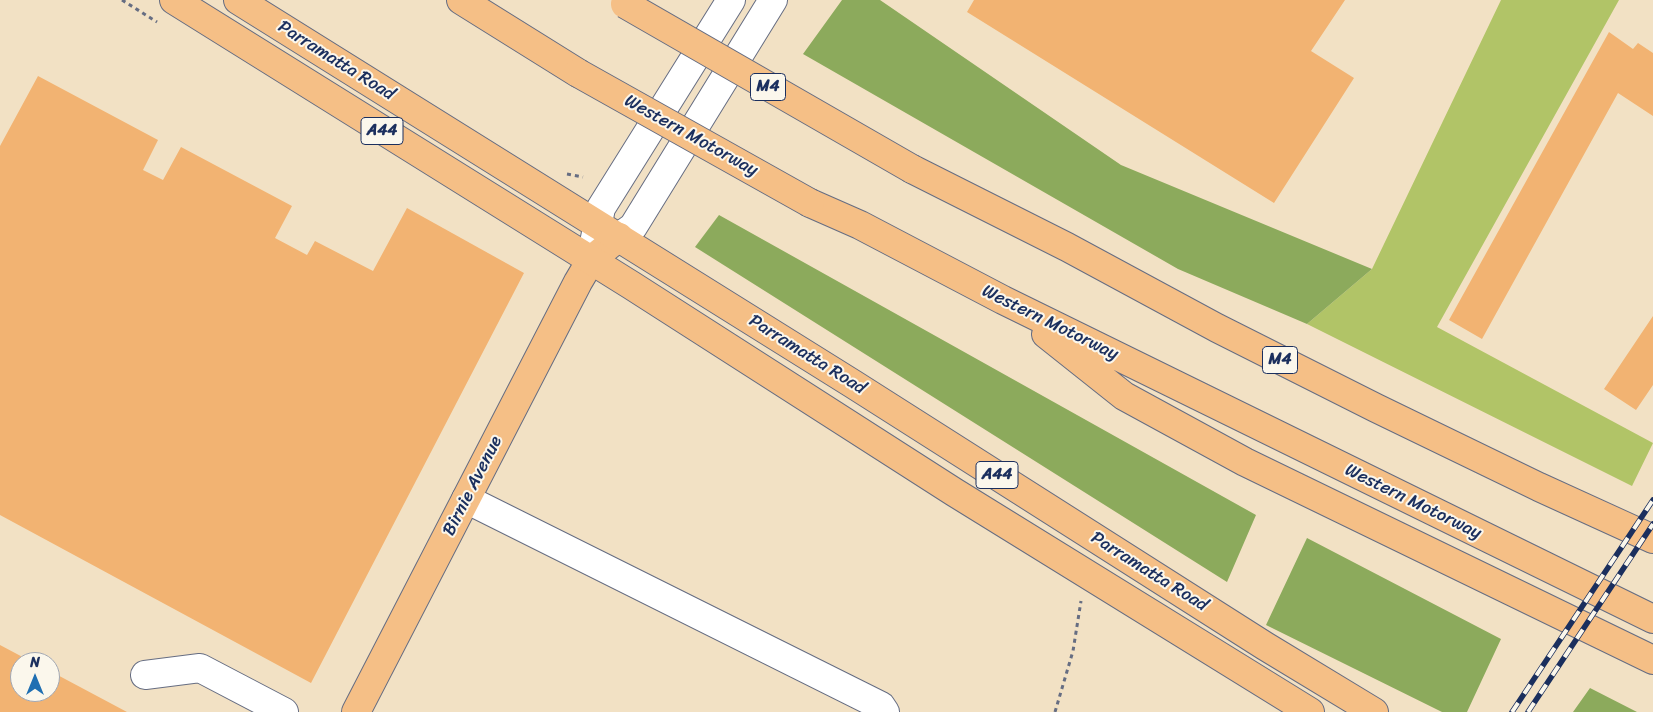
<!DOCTYPE html>
<style>
body{margin:0}
#map{position:relative;width:1653px;height:712px;overflow:hidden;background:#f2e1c4;font-family:Sriracha,sans-serif}
canvas{display:block}
.north{position:absolute;left:10px;top:652px;width:50px;height:50px;box-sizing:border-box;background:#fbf7ec;border:1px solid #a1a7b3;border-radius:50%;rotate:0deg;font-size:14px;font-weight:700;line-height:20px;text-align:center;color:#1b2f5e}
.north::after{content:'';display:block;margin:auto;width:18px;height:22px;background:#1f6fb2;clip-path:polygon(50% 0,100% 100%,50% 72%,0 100%)}
</style>
<div id="map">
<canvas width="1653" height="712"></canvas>
<div class="north">N</div>
</div>
<script>
const c = document.querySelector('canvas').getContext('2d');
c.lineJoin = 'round';
function fill(path, color) {
  c.fillStyle = color;
  c.fill(path, 'evenodd');
}
function shape(rows) {
  const path = new Path2D();
  for (const r of rows) {
    path.moveTo(r[0], r[1]);
    for (let i = 2; i < r.length; i += 2) path.lineTo(r[i], r[i + 1]);
  }
  return path;
}
function trace(path, color, width, dash) {
  c.strokeStyle = color;
  c.lineWidth = width;
  c.lineCap = dash ? 'butt' : 'round';
  c.setLineDash(dash || []);
  c.stroke(path);
}
function label(font, color, halo, rows, align = 'center') {
  c.font = font + ' Sriracha,sans-serif';
  c.lineWidth = 4;
  c.setLineDash([]);
  c.textBaseline = 'middle';
  c.strokeStyle = halo;
  c.fillStyle = color;
  for (const [text, x, y, turn = 0] of rows) {
    c.save();
    c.translate(x, y);
    c.rotate((+turn || 0) * Math.PI / 180);
    c.textAlign = isNaN(turn) ? turn : align;
    if (halo) c.strokeText(text, 0, 0);
    c.fillText(text, 0, 0);
    c.restore();
  }
}
fill(shape([
 [1501,0,1619,0,1437,327,1653,443,1632,486,1307,324,1372,269]
]), '#b1c467');
fill(shape([
 [842,0,880,0,1121,165,1372,269,1307,324,1178,269,803,54],
 [719,215,1256,515,1227,582,695,247],
 [1307,538,1501,639,1467,712,1442,712,1266,625],
 [1590,688,1637,712,1573,712]
]), '#8caa5c');
fill(shape([
 [974,0,1345,0,1311,51,1354,78,1274,203,967,12],
 [1609,32,1633,49,1638,43,1653,53,1653,116,1618,93,1482,339,1449,320],
 [38,76,158,140,143,170,163,180,181,147,292,206,275,238,307,255,315,241,373,271,407,208,524,273,311,683,0,515,0,146],
 [1653,316,1653,385,1636,410,1604,389],
 [0,645,32,662,20,662,20,692,50,692,50,671,127,712,0,712]
]), '#f2b372');
const minor = shape([
 [619,237,633,227,773,0],
 [593,248,601,208,731,0],
 [466,499,881,706,885,712],
 [145,675,200,668,284,712]
]);
const major = shape([
 [356,712,578,282,591,260,619,237]
]);
const highway = shape([
 [174,0,631,285,954,492,1310,712],
 [238,0,853,384,1265,646,1374,712],
 [461,0,578,73],
 [912,169,1067,247,1217,328,1376,408,1539,487,1653,539],
 [810,203,860,225,1003,300,1653,619],
 [1046,334,1124,396,1245,462,1653,660]
]);
trace(minor, '#666d82', 30);
trace(major, '#666d82', 30);
trace(highway, '#666d82', 30);
trace(shape([
 [122,0,157,22],
 [567,174,583,177],
 [1055,712,1073,651,1081,601]
]), '#666d82', 3, [4, 4]);
trace(minor, '#fff', 28);
trace(major, '#f5bf86', 28);
trace(highway, '#f5bf86', 28);
const rail = shape([
 [1512,712,1653,500],
 [1528,712,1653,524]
]);
trace(rail, '#1b2f5e', 5.5);
trace(rail, '#fbf7ec', 4, [11]);
const highwayBridge = shape([
 [625,4,912,169],
 [578,73,810,203]
]);
trace(highwayBridge, '#666d82', 30, []);
trace(highwayBridge, '#f5bf86', 28);
for (const [x, y, w] of [
 [768,87,35],
 [382,131,42],
 [1280,360,35],
 [997,475,42]
]) {
  const box = new Path2D();
  box.roundRect(x - w / 2, y - 13.5, w, 27, 4);
  c.fillStyle = '#fbf7ec';
  c.fill(box);
  trace(box, '#1b2f5e', 1);
}
label('bold 16px', '#1b2f5e', null, [
 ["M4",768,87],
 ["A44",382,131],
 ["M4",1280,360],
 ["A44",997,475]
]);
label('18px', '#1b2f5e', '#fbf7ec', [
 ["Parramatta Road",336,61,32],
 ["Western Motorway",691,136,29],
 ["Western Motorway",1050,323,26],
 ["Parramatta Road",807,355,32],
 ["Birnie Avenue",473,486,-63],
 ["Western Motorway",1413,502,26],
 ["Parramatta Road",1149,572,32]
]);
</script>
